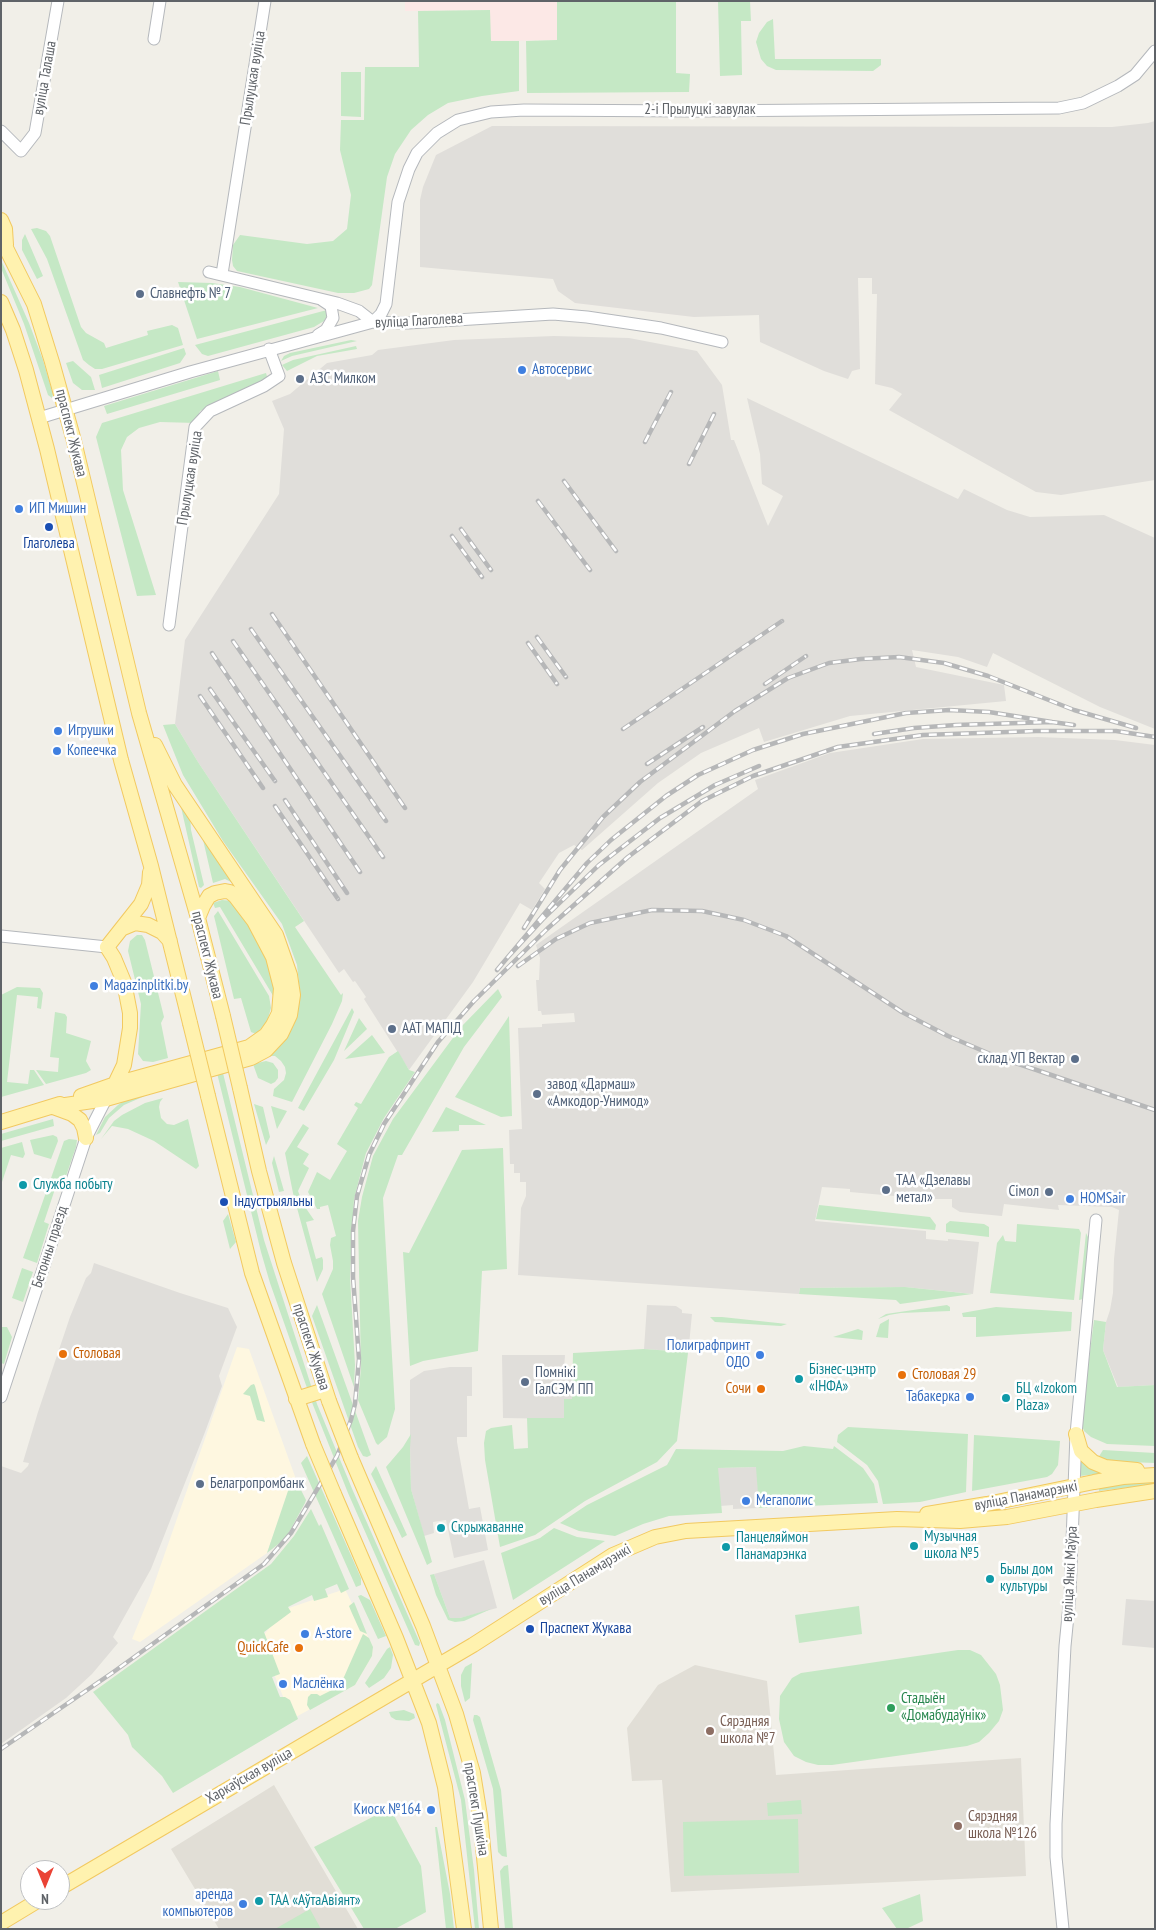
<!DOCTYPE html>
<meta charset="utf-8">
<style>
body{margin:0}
#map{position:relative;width:1156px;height:1930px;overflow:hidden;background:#f1efe8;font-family:"PT Sans Narrow",sans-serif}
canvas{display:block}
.frame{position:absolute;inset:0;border:2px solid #5f6368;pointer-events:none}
.north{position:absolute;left:20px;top:1860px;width:50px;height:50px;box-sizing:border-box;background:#fff;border:1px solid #bfc1c3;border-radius:50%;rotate:180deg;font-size:14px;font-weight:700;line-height:20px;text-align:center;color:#5f6368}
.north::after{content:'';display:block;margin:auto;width:18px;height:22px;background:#ea4335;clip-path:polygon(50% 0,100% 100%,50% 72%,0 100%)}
</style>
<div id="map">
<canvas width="1156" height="1930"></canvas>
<div class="frame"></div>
<div class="north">N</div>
</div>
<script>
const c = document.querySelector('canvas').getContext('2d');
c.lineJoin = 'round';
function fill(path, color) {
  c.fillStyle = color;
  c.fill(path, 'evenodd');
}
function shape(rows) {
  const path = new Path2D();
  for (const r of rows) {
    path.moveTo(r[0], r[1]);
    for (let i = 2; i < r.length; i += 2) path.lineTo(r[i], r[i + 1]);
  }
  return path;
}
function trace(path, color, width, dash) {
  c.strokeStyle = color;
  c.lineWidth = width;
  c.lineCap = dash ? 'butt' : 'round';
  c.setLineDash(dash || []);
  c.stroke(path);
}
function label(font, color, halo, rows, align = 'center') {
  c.font = font + ' "PT Sans Narrow",sans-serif';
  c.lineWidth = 5;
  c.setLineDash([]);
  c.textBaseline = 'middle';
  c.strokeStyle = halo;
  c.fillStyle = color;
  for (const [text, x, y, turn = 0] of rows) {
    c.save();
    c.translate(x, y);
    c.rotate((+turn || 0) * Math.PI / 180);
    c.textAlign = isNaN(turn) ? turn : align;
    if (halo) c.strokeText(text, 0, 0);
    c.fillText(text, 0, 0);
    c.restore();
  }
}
fill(shape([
 [237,1347,249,1349,297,1482,290,1486,267,1553,140,1642,132,1639,151,1593],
 [345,1589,373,1647,372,1656,355,1685,292,1719,260,1639,286,1609]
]), '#fef7e0');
fill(shape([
 [1155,121,1155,480,1061,495,1036,492,889,410,902,394,892,388,875,384,877,294,872,294,872,278,858,278,860,369,852,371,848,379,824,371,760,342,759,315,694,317,575,303,558,291,553,279,420,267,420,200,423,187,436,155,492,126,1112,127,1148,123],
 [554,336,629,338,697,351,722,385,731,440,734,440,768,526,783,496,762,484,760,454,747,398,958,499,964,489,1007,510,1030,517,1104,515,1155,538,1155,729,1100,707,993,653,987,667,958,657,912,650,916,667,1004,685,1006,701,850,716,764,742,759,728,701,753,658,783,582,850,574,845,559,853,539,883,545,889,532,910,520,903,473,982,409,1070,364,999,366,997,355,981,353,982,344,969,339,973,198,762,175,724,185,640,279,494,284,429,272,401,290,394,327,363,372,355,378,350,454,340],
 [1038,737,1115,740,1155,745,1155,1385,1118,1387,1103,1350,1106,1322,1110,1310,1113,1293,1114,1259,1119,1210,1112,1207,1058,1205,1059,1210,1004,1204,1002,1216,960,1212,952,1207,952,1199,928,1199,850,1192,850,1189,822,1187,815,1221,926,1231,926,1239,948,1241,948,1239,979,1242,973,1294,905,1287,800,1288,799,1294,518,1275,521,1208,526,1196,526,1182,520,1182,520,1173,514,1173,514,1164,510,1164,509,1130,522,1129,518,1028,542,1027,542,1024,575,1022,574,1013,542,1015,541,1011,538,1011,536,980,539,980,540,958,536,945,758,789,755,780,830,753,923,739],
 [94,1263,180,1293,228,1308,237,1327,219,1376,222,1386,205,1432,151,1569,113,1637,118,1643,92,1674,66,1698,1,1744,1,1466,21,1473,28,1466,29,1463,23,1462,38,1412,70,1317,86,1278,91,1273],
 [647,1305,676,1306,682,1310,682,1313,692,1314,689,1345,678,1344,672,1351,644,1349],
 [502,1355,565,1355,564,1369,572,1369,572,1399,564,1419,503,1418],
 [450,1367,472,1367,472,1396,467,1396,467,1437,457,1437,457,1442,469,1509,480,1507,488,1550,454,1558,446,1520,433,1522,434,1533,424,1536,411,1489,410,1448,410,1380,424,1371],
 [757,1467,759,1508,733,1509,733,1505,720,1506,717,1468],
 [484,1560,497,1608,460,1618,450,1618,434,1574],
 [1126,1599,1155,1601,1155,1648,1122,1645]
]), '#e0deda');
fill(shape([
 [695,1665,767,1681,776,1775,1021,1758,1026,1876,671,1892,662,1780,632,1781,627,1728,658,1685],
 [274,1785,358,1929,219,1929,171,1849]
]), '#e1ded6');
fill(shape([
 [405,1,557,1,557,40,490,41,490,10,405,11]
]), '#fce8e6');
fill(shape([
 [557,1,676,1,676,73,690,74,689,92,527,93,526,41,557,40],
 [718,1,750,1,751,21,741,21,742,75,720,76],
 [490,10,491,41,519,41,519,91,482,96,448,103,428,115,411,130,395,154,387,177,372,285,369,289,354,293,338,293,237,271,233,266,232,260,233,245,240,235,307,244,333,241,347,229,351,195,340,150,341,120,364,120,365,67,419,67,418,11],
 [773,19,775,59,881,59,881,65,873,71,776,70,767,66,761,59,756,42,759,33,767,22],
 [341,72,361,72,361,117,341,116],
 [37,228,46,231,50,236,81,327,86,333,104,343,106,348,148,335,147,331,172,325,178,328,183,345,102,369,95,369,89,365,83,360,47,259,31,229],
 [25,234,43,276,37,279,22,250,22,240],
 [1,260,29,323,43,360,53,394,52,398,48,395,24,324,1,268],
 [178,282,212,283,240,287,318,308,197,339],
 [327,310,327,316,324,321,314,327,208,356,202,354,195,345],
 [351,340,357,341,292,356,281,361,284,356,290,353],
 [356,346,357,349,317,356,287,371,282,365,293,360],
 [184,348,186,354,180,363,102,388,99,375],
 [73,361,91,377,95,390,82,390,73,383,66,363],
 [218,371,220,380,107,414,104,406],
 [266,373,268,380,200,411,196,423,160,422,139,428,127,437,121,450,123,490,156,595,137,596,96,437,102,423],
 [175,724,198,762,304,921,295,927,341,995,343,993,342,1001,332,1024,292,1102,273,1096,274,1089,284,1080,286,1073,285,1067,281,1061,275,1056,269,1056,283,1043,295,1020,300,993,297,965,282,924,223,841,183,775,163,725],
 [179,798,190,814,191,830,204,885,201,888,199,887],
 [201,831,237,883,285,995,235,884,225,879,213,883],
 [222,900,233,901,261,936,275,984,275,999,220,907,215,908,213,903],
 [218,911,269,996,271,1008,267,1022,256,1034,251,1032,241,998,234,999,214,916],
 [137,935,142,935,145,940,164,1017,161,1023,168,1058,153,1062,143,1061,138,1054,141,1004,128,951,130,941],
 [17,987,40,988,43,993,41,1009,37,1008,38,997,17,995,7,1082,28,1084,30,1070,34,1070,44,1085,1,1097,1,995],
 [498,989,502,997,464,1047,402,1155,398,1155,383,1198,395,1409,387,1437,378,1445,376,1443,358,1400,361,1368,358,1221,362,1197,373,1156,393,1119,461,1027],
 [352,1008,354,1012,334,1060,304,1111,298,1108],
 [55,1012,65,1014,67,1017,66,1033,91,1041,86,1061,91,1070,86,1073,46,1084,36,1070,58,1072,59,1058,50,1057],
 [509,1016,512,1116,501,1117,455,1097],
 [359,1018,367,1029,344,1051],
 [372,1035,385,1053,345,1059],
 [398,1051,409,1070,415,1072,384,1118,366,1153,354,1199,350,1277,355,1365,354,1387,322,1294,333,1269,333,1261,330,1245,331,1238,336,1236,328,1205,320,1207,320,1209,317,1209,308,1192,317,1172,330,1180,347,1151,337,1144,358,1108,354,1105,356,1102,361,1104,389,1057],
 [266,1061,273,1063,278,1070,278,1078,275,1082,271,1084,258,1078,253,1064],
 [217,1073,223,1073,264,1240,317,1404,353,1491,420,1643,419,1646,415,1645,348,1493,313,1405,270,1283,261,1252],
 [154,1092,124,1105,109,1118,100,1133,96,1135,105,1117,118,1105,124,1101],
 [163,1098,160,1102,159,1107,161,1118,167,1124,174,1125,188,1119,199,1166,196,1169,154,1141,128,1129,112,1126,101,1139,114,1121,122,1115,145,1103],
 [254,1104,263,1107,270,1137,266,1145],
 [271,1106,287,1111,277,1129],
 [446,1107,486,1125,459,1125,459,1131,432,1132],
 [53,1119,54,1126,1,1141,1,1134],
 [303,1124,309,1128,297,1147,309,1154,303,1164,309,1168,298,1191,303,1204,314,1220,306,1222,316,1259,322,1257,323,1260,323,1269,317,1282,293,1193,285,1153],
 [53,1135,57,1137,58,1141,51,1159,34,1154,30,1140],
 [69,1139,77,1140,76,1147,64,1182,58,1180,44,1222,49,1224,37,1263,23,1258,64,1141],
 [22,1142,25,1154,23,1158,11,1155,1,1185,1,1148],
 [503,1148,507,1269,482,1271,478,1351,423,1361,410,1366,403,1252,409,1253,462,1150],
 [274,1156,284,1191,279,1192,272,1163],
 [819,1205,930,1217,936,1225,935,1230,816,1219],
 [228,1214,236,1242,230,1249,223,1221],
 [950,1221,984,1224,989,1227,989,1237,946,1232,946,1224],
 [1017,1224,1079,1229,1081,1233,1074,1300,990,1293,997,1243,1003,1235,1005,1241,1016,1242],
 [1086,1233,1092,1245,1087,1298,1079,1300],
 [22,1268,33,1272,23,1302,12,1298],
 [905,1287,972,1294,900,1304,896,1300,799,1294,800,1288],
 [317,1305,371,1455,367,1457,363,1456,358,1447,312,1316],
 [947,1305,950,1307,950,1311,901,1313,889,1315,878,1319,886,1314],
 [996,1307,1072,1312,1071,1331,976,1337,976,1317,963,1317,962,1313],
 [710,1317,722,1317,787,1324,781,1326,715,1322],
 [889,1319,888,1338,876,1337,880,1324],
 [1094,1320,1106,1322,1103,1350,1117,1387,1155,1385,1155,1446,1107,1444,1091,1437,1084,1431,1081,1423],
 [1,1327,7,1327,12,1337,4,1364,1,1363],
 [858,1329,863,1331,862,1340,833,1337],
 [678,1344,689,1345,677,1441,657,1462,585,1501,535,1535,500,1547,485,1460,484,1443,486,1431,491,1428,512,1425,514,1449,528,1448,527,1418,564,1418,564,1399,572,1399,573,1353,644,1349,672,1351],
 [254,1384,255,1386,265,1422,257,1420,250,1396,243,1394,251,1385],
 [848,1427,968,1434,966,1492,920,1502,883,1504,878,1481,867,1465,837,1442,838,1435],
 [411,1434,410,1448,411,1489,432,1562,427,1565,386,1467,403,1447],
 [974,1435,1060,1441,1058,1465,1052,1474,1047,1477,972,1491],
 [804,1446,833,1449,834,1446,863,1468,874,1484,878,1503,759,1508,756,1467,718,1468,722,1513,669,1516,643,1524,615,1536,579,1531,560,1523,587,1505,667,1465,676,1449,783,1451],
 [1103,1450,1155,1453,1155,1463,1102,1461,1098,1458],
 [307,1456,361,1578,361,1585,356,1587,301,1463],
 [1080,1460,1123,1471,1080,1476],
 [376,1466,407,1535,402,1538,371,1474],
 [1155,1480,1155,1484,1099,1491,1099,1487],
 [297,1482,306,1500,305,1503,286,1538,267,1553,290,1485],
 [311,1509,319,1526,321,1524,349,1589,341,1593,337,1584,325,1589,328,1597,314,1601,312,1595,288,1607,291,1612,264,1632,280,1674,272,1677,280,1697,285,1697,290,1700,298,1719,173,1793,162,1776,132,1747,128,1735,93,1692,271,1564,294,1536],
 [554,1528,577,1537,605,1541,513,1600,501,1553,540,1538],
 [434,1574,450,1618,460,1618,491,1609,464,1621,455,1622,448,1620,436,1595,430,1575],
 [361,1595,370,1600,386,1636,378,1639,358,1596],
 [354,1602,367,1634,360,1631,351,1611,349,1606],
 [859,1606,862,1634,799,1643,795,1615],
 [363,1634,369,1638,373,1647,372,1656,355,1685,310,1710,307,1705,308,1697,311,1694,317,1694,320,1696,340,1686],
 [390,1647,393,1655,391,1668,384,1678,369,1688,365,1683,387,1649],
 [958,1650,970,1650,981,1655,996,1674,1000,1685,1003,1710,999,1721,989,1733,979,1742,967,1746,832,1765,818,1765,806,1762,794,1756,784,1742,779,1719,780,1696,792,1678,801,1673],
 [472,1663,470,1698,465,1702,461,1686,461,1675,465,1667],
 [437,1703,439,1704,445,1720,465,1800,474,1870,479,1929,475,1929,461,1800,436,1705],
 [404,1710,414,1714,415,1718,409,1721,396,1720,391,1717,389,1712],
 [474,1715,477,1715,480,1717,501,1790,507,1857,502,1856,498,1852,493,1789,473,1720],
 [801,1800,802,1814,768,1816,767,1803],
 [390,1808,421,1866,426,1912,395,1929,364,1929,314,1847],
 [798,1819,799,1873,684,1876,683,1822],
 [435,1827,437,1827,450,1894,454,1929,446,1929],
 [508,1865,513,1929,505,1929,500,1871,504,1866],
 [920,1894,923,1921,906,1929,897,1929,882,1908],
 [310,1909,321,1929,275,1929]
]), '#c5e8c5');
const minor = shape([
 [154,39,160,1],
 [1,131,21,151,35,133,58,1],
 [209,272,337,303,359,311,373,322],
 [222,274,265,1],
 [373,322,381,314,386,304,398,202,409,169,417,153,437,133,458,120,491,112,524,110,696,111,1059,108,1083,103,1118,86,1135,75,1155,51],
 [318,335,326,330,333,318,331,306,322,300],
 [39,418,190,372,373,322,408,323,553,314,587,317,661,328,722,342],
 [169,625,195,427,210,411,264,386,279,376,269,349],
 [1,936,107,947],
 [1,1397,86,1138,106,1099],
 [1063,1929,1056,1857,1056,1824,1065,1646,1070,1595,1076,1434,1096,1220]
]);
const major = shape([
 [1,220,5,229,6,245],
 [1,238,34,304,52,362,74,441,139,713,198,918,223,1016],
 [1,302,13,330,26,370,47,449,121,760,151,866,190,1023],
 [123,928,135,923,148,925,162,932,170,941],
 [113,1088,124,1065,130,1028,130,1013,124,982,114,958,107,947,141,904,149,885,150,872],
 [240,1088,259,1171,284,1263,329,1401],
 [81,1096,115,1084,249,1047,266,1035,273,1025,279,1013,281,988,273,957,254,921,235,896,230,892,225,891,215,893,209,896,203,906,198,918],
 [208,1096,252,1273,313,1444],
 [52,1107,106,1099,251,1058,266,1050,281,1034,290,1015,293,995,290,975,276,935,175,785,155,745],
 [53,1107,72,1114,80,1120,84,1128,86,1138],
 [1,1122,60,1104],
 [296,1399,325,1390],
 [1076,1434,1081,1451,1093,1462,1105,1467,1137,1470],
 [351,1458,423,1626,456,1714,473,1773,480,1816,491,1929],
 [334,1494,396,1638,429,1723,445,1787,464,1929],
 [927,1514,987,1504,1094,1482,1123,1477,1155,1475],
 [60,1888,473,1645,613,1555,655,1537,686,1531,897,1519,960,1521,1007,1517,1096,1500,1155,1491],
 [1,1923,39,1900]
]);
trace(minor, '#b5b8bc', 13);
trace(major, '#f2c960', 16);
trace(minor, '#fff', 11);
trace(major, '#fff2af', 14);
const rail = shape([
 [645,442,671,392],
 [689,464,714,414],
 [564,481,616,551],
 [538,501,590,570],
 [461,529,491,570],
 [452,536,482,577],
 [272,614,405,808],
 [251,629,386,821],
 [537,637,566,677],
 [233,641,383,857],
 [528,643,557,684],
 [212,653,360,872],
 [765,684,806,656],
 [210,689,275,781],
 [200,696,263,788],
 [623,729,782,621],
 [874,734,914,728,956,725,1052,722,1074,725],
 [647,764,703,727],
 [285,800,347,893],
 [275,806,338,899],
 [524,928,560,870,603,817,640,782,735,711,788,678,829,663,861,659,899,657,944,663,988,676,1074,710,1136,728],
 [507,958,543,919,599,865,660,818,715,785,759,766],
 [518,966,556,939,590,923,652,910,702,911,744,920,786,936,902,1012,948,1036,995,1056,1155,1110],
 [497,970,587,863,611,840,666,796,698,775,753,750,803,734,906,713,949,710,989,712,1052,722],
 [1,1749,112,1673,264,1564,291,1533,337,1456,351,1420,355,1404,359,1359,353,1277,353,1231,357,1196,369,1155,384,1124,438,1042,474,1001,547,929,628,857,702,801,753,776,838,747,923,735,1036,731,1116,731,1155,737]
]);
trace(rail, '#b6b7b8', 4.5);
trace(rail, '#fff', 2.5, [8]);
const majorBridge = shape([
 [223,1016,240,1088],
 [190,1023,208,1096],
 [329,1401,351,1458],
 [313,1444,334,1494]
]);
trace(majorBridge, '#f2c960', 16, []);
trace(majorBridge, '#fff2af', 14);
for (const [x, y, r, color] of [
 [140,294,5,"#5c6f8a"],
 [522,370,5,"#3f7fe0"],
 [300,379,5,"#5c6f8a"],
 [19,509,5,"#3f7fe0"],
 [49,527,5,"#1a4fb4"],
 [58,731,5,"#3f7fe0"],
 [57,751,5,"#3f7fe0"],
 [94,986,5,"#3f7fe0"],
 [392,1029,5,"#5c6f8a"],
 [1075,1059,5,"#5c6f8a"],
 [537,1094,5,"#5c6f8a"],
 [23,1185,5,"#0f9aa8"],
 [886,1190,5,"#5c6f8a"],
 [1049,1192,5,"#5c6f8a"],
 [1070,1199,5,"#3f7fe0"],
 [224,1202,5,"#1a4fb4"],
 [63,1354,5,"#e8710a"],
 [760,1355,5,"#3f7fe0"],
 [902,1375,5,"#e8710a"],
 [799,1379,5,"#0f9aa8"],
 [525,1382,5,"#5c6f8a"],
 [761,1389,5,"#e8710a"],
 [970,1397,5,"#3f7fe0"],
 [1006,1398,5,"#0f9aa8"],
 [200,1484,5,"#5c6f8a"],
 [746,1501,5,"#3f7fe0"],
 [441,1528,5,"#0f9aa8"],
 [914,1546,5,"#0f9aa8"],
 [726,1547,5,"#0f9aa8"],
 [990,1579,5,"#0f9aa8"],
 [530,1629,5,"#1a4fb4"],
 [305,1634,5,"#3f7fe0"],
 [299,1648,5,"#e8710a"],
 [283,1684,5,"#3f7fe0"],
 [891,1708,5,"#2e9e5b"],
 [710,1731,5,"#8d6e63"],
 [431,1810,5,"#3f7fe0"],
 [958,1826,5,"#8d6e63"],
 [259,1901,5,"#0f9aa8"],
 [243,1904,5,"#3f7fe0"]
]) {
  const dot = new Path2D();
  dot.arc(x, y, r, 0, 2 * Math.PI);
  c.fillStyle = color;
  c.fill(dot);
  trace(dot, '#fff', 2);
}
label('15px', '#5f6368', '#fff', [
 ["вуліца Талаша",45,78,-80],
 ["Прылуцкая вуліца",253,78,-81],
 ["2-і Прылуцкі завулак",700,110],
 ["вуліца Глаголева",419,321,-3],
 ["праспект Жукава",71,433,76],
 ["Прылуцкая вуліца",190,478,-81],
 ["праспект Жукава",207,955,76],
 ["Бетонны праезд",50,1247,-72],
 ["праспект Жукава",311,1347,72],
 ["вуліца Панамарэнкі",1026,1496,-11],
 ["вуліца Янкі Маўра",1070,1574,-87],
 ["вуліца Панамарэнкі",585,1575,-31],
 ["Харкаўская вуліца",249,1776,-30],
 ["праспект Пушкіна",476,1809,81]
]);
label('15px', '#4e5e75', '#fff', [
 ["Славнефть № 7",150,294],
 ["АЗС Милком",310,379],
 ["ААТ МАПІД",402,1029],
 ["склад УП Вектар",1065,1059,"right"],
 ["завод «Дармаш»",547,1085],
 ["«Амкодор-Унимод»",547,1102],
 ["ТАА «Дзелавы",896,1181],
 ["метал»",896,1198],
 ["Сімол",1039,1192,"right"],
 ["Помнікі",535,1373],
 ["ГалСЭМ ПП",535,1390],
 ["Белагропромбанк",210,1484]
], 'left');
label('15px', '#366cbe', '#fff', [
 ["Автосервис",532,370],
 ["ИП Мишин",29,509],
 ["Игрушки",68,731],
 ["Копеечка",67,751],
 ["Magazinplitki.by",104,986],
 ["HOMSair",1080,1199],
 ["Полиграфпринт",750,1346,"right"],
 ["ОДО",750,1363,"right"],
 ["Табакерка",960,1397,"right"],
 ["Мегаполис",756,1501],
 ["А-store",315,1634],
 ["Маслёнка",293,1684],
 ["Киоск №164",421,1810,"right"],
 ["аренда",233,1895,"right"],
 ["компьютеров",233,1912,"right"]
], 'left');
label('15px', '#164399', '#fff', [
 ["Глаголева",49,544,"center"],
 ["Індустрыяльны",234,1202],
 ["Праспект Жукава",540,1629]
], 'left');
label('15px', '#0d838f', '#fff', [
 ["Служба побыту",33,1185],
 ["Бізнес-цэнтр",809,1370],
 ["«ІНФА»",809,1387],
 ["БЦ «Izokom",1016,1389],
 ["Plaza»",1016,1406],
 ["Скрыжаванне",451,1528],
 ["Музычная",924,1537],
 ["школа №5",924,1554],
 ["Панцеляймон",736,1538],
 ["Панамарэнка",736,1555],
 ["Былы дом",1000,1570],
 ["культуры",1000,1587],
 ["ТАА «АўтаАвіянт»",269,1901]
], 'left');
label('15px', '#c56008', '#fff', [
 ["Столовая",73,1354],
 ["Столовая 29",912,1375],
 ["Сочи",751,1389,"right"],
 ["QuickCafe",289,1648,"right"]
], 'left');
label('15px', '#27864d', '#fff', [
 ["Стадыён",901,1699],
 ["«Домабудаўнік»",901,1716]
], 'left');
label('15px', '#785e54', '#fff', [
 ["Сярэдняя",720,1722],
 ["школа №7",720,1739],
 ["Сярэдняя",968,1817],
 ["школа №126",968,1834]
], 'left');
</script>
